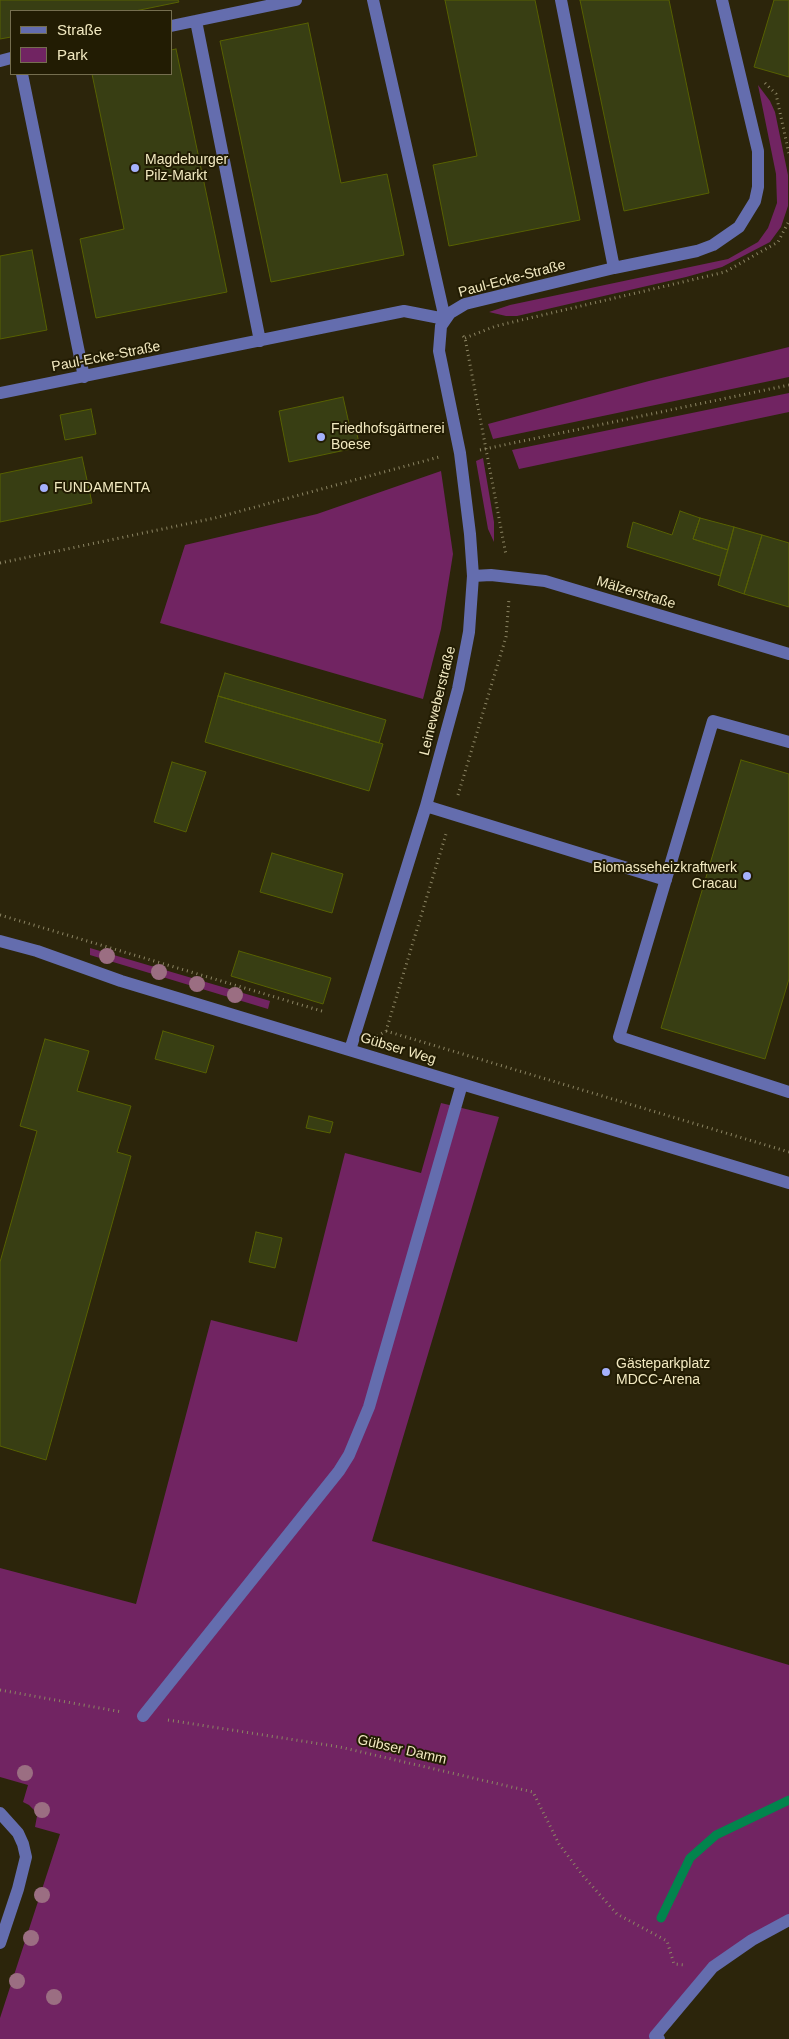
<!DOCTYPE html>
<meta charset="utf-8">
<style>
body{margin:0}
#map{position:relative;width:789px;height:2039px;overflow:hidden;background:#2c250b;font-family:Arial,sans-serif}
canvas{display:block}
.legend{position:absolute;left:10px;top:10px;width:162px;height:65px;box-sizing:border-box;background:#221c03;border:1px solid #756e4f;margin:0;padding:6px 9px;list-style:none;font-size:15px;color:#f2e9c1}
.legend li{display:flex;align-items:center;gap:10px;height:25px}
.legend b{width:25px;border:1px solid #756e4f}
</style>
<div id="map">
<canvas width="789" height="2039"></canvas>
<ul class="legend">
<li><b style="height:6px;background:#646dae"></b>Straße</li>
<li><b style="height:14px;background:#712462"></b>Park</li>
</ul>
</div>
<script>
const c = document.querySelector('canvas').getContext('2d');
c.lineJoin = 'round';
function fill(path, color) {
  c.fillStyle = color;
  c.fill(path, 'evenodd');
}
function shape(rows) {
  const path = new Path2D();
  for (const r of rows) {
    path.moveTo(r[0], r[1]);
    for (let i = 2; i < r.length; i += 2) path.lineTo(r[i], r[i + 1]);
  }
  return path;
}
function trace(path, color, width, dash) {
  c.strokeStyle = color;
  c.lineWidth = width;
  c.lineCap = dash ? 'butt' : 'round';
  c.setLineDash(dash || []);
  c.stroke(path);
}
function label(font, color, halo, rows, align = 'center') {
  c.font = font + ' Arial,sans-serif';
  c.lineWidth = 4;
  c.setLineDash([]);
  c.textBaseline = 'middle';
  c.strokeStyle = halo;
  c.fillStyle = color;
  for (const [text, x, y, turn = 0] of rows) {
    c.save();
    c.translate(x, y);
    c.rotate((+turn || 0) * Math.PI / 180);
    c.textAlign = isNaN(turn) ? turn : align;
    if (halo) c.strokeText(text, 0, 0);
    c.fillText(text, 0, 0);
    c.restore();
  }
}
fill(shape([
 [758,85,770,101,775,112,788,175,788,206,781,227,770,242,722,267,686,277,517,316,506,316,489,312,510,305,728,259,758,242,768,228,777,203,776,174],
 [789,347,789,377,493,439,488,424,649,381],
 [789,393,789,412,519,469,512,450],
 [483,458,494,522,494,542,488,529,476,461],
 [441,471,453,554,441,629,423,699,160,623,185,545,317,514],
 [90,948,270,1001,268,1009,90,955],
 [441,1103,499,1117,372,1541,789,1665,789,1920,713,1967,658,2039,0,2039,0,2018,60,1834,35,1827,37,1816,35,1811,29,1805,23,1802,28,1785,0,1777,0,1568,136,1604,211,1320,297,1342,345,1153,421,1173]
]), '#712462');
trace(shape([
 [661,1918,690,1858,716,1835,789,1800]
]), '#02844d', 9);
const building = shape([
 [0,0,178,0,179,2,135,11,11,11,11,37,0,39,0,0],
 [445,0,535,0,580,220,449,246,433,165,477,156,445,0],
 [580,0,669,0,709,193,624,211,580,0],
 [774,0,789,0,789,77,754,67,774,0],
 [308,23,341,183,387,174,404,255,271,282,220,41,308,23],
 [176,49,227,292,96,318,80,239,124,229,92,74,171,74,171,50,176,49],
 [32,250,47,330,0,339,0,256,32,250],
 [343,397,350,428,355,426,360,447,289,462,279,411,343,397],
 [91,409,96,434,65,440,60,415,91,409],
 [82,457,92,503,0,522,0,474,82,457],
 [680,511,700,518,693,539,728,550,720,576,627,547,633,522,672,535,680,511],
 [700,518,734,527,728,550,693,539,700,518],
 [734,527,762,535,744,594,718,585,734,527],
 [762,535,789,543,789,607,744,594,762,535],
 [225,673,386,720,379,743,218,696,225,673],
 [218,696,383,744,369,791,205,742,218,696],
 [741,760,789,774,789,979,765,1059,661,1028,741,760],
 [172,762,206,772,186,832,154,822,172,762],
 [272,853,343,874,332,913,260,892,272,853],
 [239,951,331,978,323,1004,231,976,239,951],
 [163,1031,214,1046,206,1073,155,1059,163,1031],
 [45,1039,89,1051,77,1091,131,1106,117,1152,131,1156,46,1460,0,1446,0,1262,37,1131,20,1126,45,1039],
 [309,1116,333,1122,330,1133,306,1128,309,1116],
 [256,1232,282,1238,275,1268,249,1262,256,1232]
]);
fill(building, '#383e13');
trace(building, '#576102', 1);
trace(shape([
 [765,83,776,94,789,154],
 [463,336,465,338,506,555],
 [465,338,496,326,725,272,778,242,789,221],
 [480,450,789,385],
 [0,563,215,518,439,457],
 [458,795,506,637,509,599],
 [0,915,325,1012],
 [386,1031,789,1152],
 [377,1036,386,1031,446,834],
 [0,1690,122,1712],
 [168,1720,340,1747,533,1792,559,1844,584,1877,617,1914,667,1941,674,1964,686,1965]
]), '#8c8564', 3, [1, 4]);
trace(shape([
 [373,0,445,319],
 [561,0,614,268],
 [196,21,260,341],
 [171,26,296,0],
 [0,61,11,58],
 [22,74,84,377],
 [0,393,404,311,445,319],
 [473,576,491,575,545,581,789,654],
 [789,742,713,721,619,1037,789,1092],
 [426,806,666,880],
 [0,941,37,951,121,981,789,1183],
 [350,1050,426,806,458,689,469,632,473,576,470,534,460,453,439,351,441,326,450,313,465,304,614,268,697,251,713,245,739,227,755,201,758,187,758,151,722,0],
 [143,1716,339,1471,349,1455,369,1407,462,1084],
 [0,1813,18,1833,23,1844,26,1857,18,1889,0,1943],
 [659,2039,655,2036,713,1967,752,1940,789,1920]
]), '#646dae', 12);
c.fillStyle = '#9b6e82';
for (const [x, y] of [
 [107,956],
 [159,972],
 [197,984],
 [235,995],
 [25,1773],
 [42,1810],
 [42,1895],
 [31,1938],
 [17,1981],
 [54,1997]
]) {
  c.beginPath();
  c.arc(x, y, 8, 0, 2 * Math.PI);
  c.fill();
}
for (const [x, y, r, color] of [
 [135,168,5,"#a5b1fc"],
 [321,437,5,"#a5b1fc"],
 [44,488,5,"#a5b1fc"],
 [747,876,5,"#a5b1fc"],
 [606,1372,5,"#a5b1fc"]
]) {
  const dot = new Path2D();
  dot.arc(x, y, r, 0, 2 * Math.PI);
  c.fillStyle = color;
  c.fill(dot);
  trace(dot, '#221c03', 2);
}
label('14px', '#f2e9c1', '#221c03', [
 ["Magdeburger",145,160],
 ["Pilz-Markt",145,176],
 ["Friedhofsgärtnerei",331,429],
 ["Boese",331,445],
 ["FUNDAMENTA",54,488],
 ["Biomasseheizkraftwerk",737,868,"right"],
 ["Cracau",737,884,"right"],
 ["Gästeparkplatz",616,1364],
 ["MDCC-Arena",616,1380]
], 'left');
label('14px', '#f2e9c1', '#221c03', [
 ["Paul-Ecke-Straße",512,279,-15],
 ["Paul-Ecke-Straße",106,357,-11],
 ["Mälzerstraße",636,593,17],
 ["Leineweberstraße",438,701,-76],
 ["Gübser Weg",398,1049,17],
 ["Gübser Damm",402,1750,13]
]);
</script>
